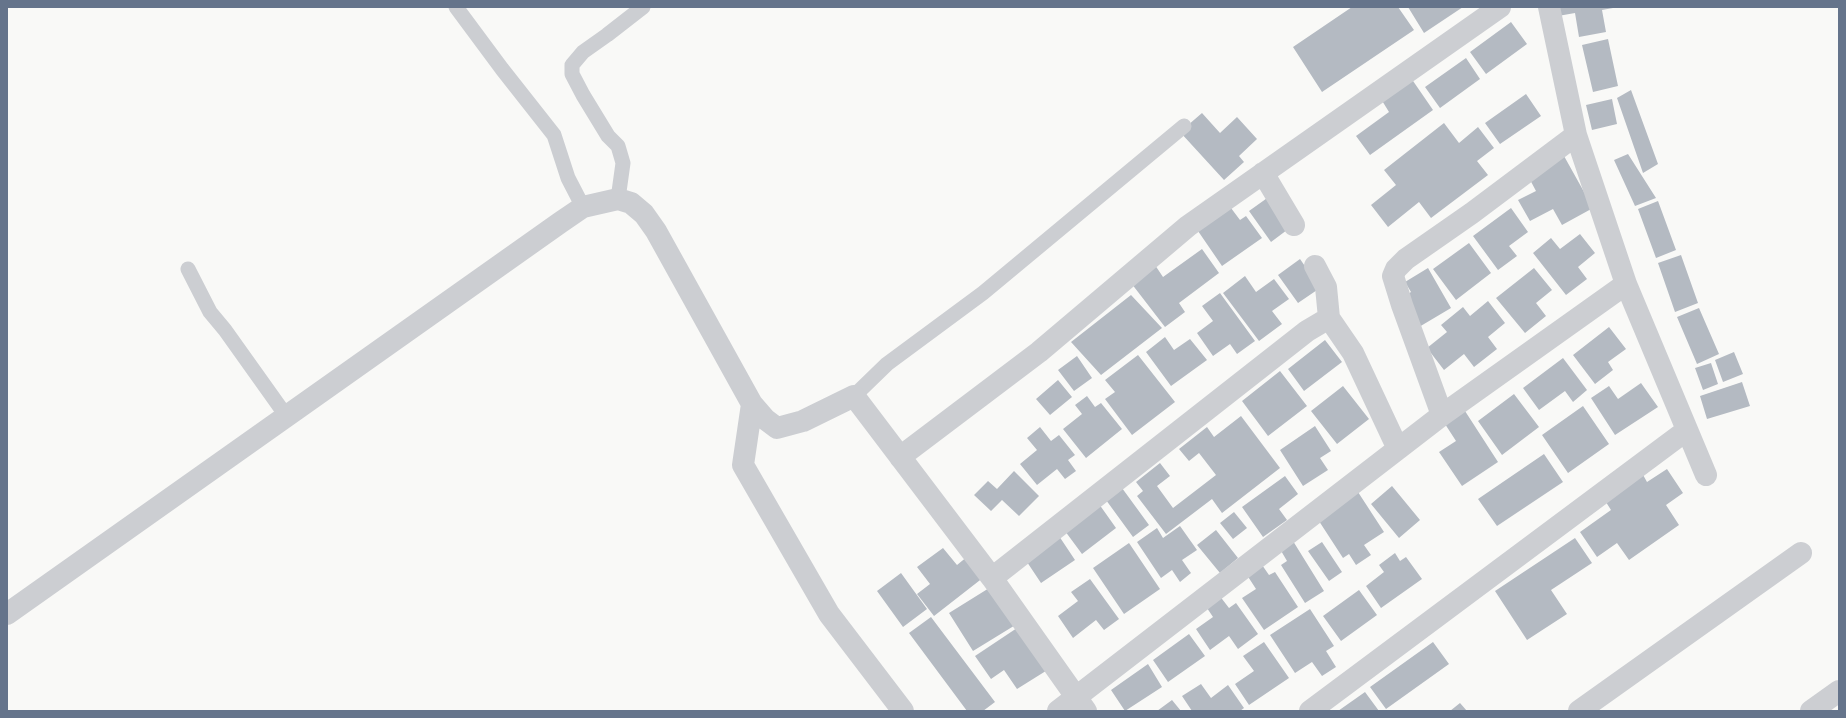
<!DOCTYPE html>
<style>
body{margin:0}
#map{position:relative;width:1846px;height:718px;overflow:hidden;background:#f9f9f7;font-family:"Noto Sans",sans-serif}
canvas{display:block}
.frame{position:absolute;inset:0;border:8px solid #65748b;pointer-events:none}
</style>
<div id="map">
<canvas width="1846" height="718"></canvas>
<div class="frame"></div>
</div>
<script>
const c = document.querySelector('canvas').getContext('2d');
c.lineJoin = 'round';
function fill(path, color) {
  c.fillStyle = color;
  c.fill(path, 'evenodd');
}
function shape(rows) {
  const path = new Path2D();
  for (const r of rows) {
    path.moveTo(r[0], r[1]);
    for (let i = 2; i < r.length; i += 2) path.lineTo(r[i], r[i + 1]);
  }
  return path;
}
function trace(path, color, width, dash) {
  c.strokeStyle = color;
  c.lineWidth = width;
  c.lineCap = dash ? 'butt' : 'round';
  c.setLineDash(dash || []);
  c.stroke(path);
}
fill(shape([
 [1352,7,1398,7,1414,30,1322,92,1293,47],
 [1408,7,1463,7,1424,33],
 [1556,7,1613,7,1613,8,1602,10,1606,32,1579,37,1575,13,1558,16],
 [1511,22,1527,44,1486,74,1470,52],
 [1608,39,1618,86,1593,92,1582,45],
 [1466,58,1480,79,1440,108,1425,87],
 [1411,78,1433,110,1370,155,1356,136,1389,112,1381,99],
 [1631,90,1658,164,1643,173,1617,98],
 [1526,94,1541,116,1500,144,1485,123],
 [1612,99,1617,124,1592,130,1586,105],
 [1202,113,1220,133,1237,117,1257,139,1239,156,1244,162,1224,180,1180,132],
 [1444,123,1459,143,1478,127,1494,148,1477,161,1488,175,1431,218,1419,202,1388,227,1371,205,1396,185,1384,170],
 [1628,154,1656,198,1635,206,1614,160],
 [1564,156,1593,208,1562,225,1553,209,1530,221,1518,200,1536,191,1528,176],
 [1270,196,1291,227,1271,242,1249,211],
 [1658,201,1676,250,1656,258,1638,209],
 [1231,208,1240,220,1246,216,1262,238,1222,266,1198,231],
 [1511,208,1528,232,1509,246,1517,256,1498,270,1473,236],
 [1580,234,1595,253,1578,267,1587,279,1566,295,1533,253,1551,238,1560,249],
 [1469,243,1491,273,1456,300,1433,269],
 [1202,249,1219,273,1179,303,1185,312,1165,327,1128,279,1153,262,1163,277],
 [1681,255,1698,303,1675,312,1658,263],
 [1300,259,1320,288,1298,303,1278,275],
 [1428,268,1451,308,1419,327,1402,298,1411,292,1405,282],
 [1534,268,1552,290,1536,303,1546,316,1525,333,1496,298],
 [1245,276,1256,292,1274,279,1289,299,1272,311,1282,324,1259,341,1223,293],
 [1220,293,1255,341,1237,354,1230,344,1213,356,1197,333,1213,321,1202,306],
 [1131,295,1162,328,1101,375,1071,342],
 [1488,301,1505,323,1488,337,1497,349,1474,367,1464,354,1444,370,1427,348,1447,332,1441,325,1463,307,1470,316],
 [1699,308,1719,354,1697,364,1677,317],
 [1609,327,1626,349,1608,362,1613,370,1595,384,1573,355],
 [1165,337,1174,350,1190,339,1207,360,1171,386,1146,352],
 [1325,340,1342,362,1304,391,1288,369],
 [1734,352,1743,374,1723,382,1715,360],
 [1138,355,1175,402,1132,435,1105,399,1115,392,1105,380],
 [1077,356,1092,378,1074,391,1058,370],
 [1563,358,1587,390,1573,402,1565,391,1539,410,1523,388],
 [1711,363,1718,384,1703,390,1695,368],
 [1280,371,1307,406,1268,436,1242,401],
 [1058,380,1072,397,1050,415,1036,399],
 [1742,382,1750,406,1707,419,1700,396],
 [1641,383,1658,407,1615,435,1591,398,1609,386,1618,399],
 [1343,386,1369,419,1337,444,1311,411],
 [1514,394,1539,427,1502,455,1478,421],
 [1087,396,1095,407,1101,403,1122,429,1086,458,1063,429,1082,414,1075,405],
 [1583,406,1609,444,1568,473,1542,435],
 [1465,411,1498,462,1462,486,1439,452,1456,441,1445,424],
 [1241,416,1280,468,1222,513,1212,499,1166,534,1137,496,1143,491,1136,482,1160,463,1170,476,1157,486,1173,508,1216,475,1199,453,1189,461,1179,449,1207,427,1214,437],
 [1315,426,1331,451,1320,458,1328,470,1303,486,1280,450],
 [1040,427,1051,441,1059,435,1075,455,1068,460,1076,471,1065,479,1057,469,1037,485,1020,464,1037,450,1027,438],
 [1544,454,1563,482,1497,526,1478,499],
 [1667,469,1683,493,1666,505,1679,525,1629,560,1617,543,1597,557,1580,532,1611,510,1604,499,1642,473,1647,482],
 [1014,471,1039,496,1019,516,1002,500,991,511,974,495,988,481,997,489],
 [1285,476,1298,494,1279,509,1287,520,1263,537,1242,507],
 [1392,486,1420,520,1399,538,1371,504],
 [1122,488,1149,525,1133,537,1106,500],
 [1358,492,1384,532,1364,545,1371,555,1356,565,1349,554,1343,558,1317,518],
 [1099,504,1116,528,1082,554,1065,531],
 [1234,512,1247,528,1233,539,1220,523],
 [1180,526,1197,550,1182,560,1191,573,1180,582,1172,570,1161,578,1137,542,1157,528,1163,538],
 [1216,530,1238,558,1220,573,1197,545],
 [1059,536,1075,560,1041,583,1025,559],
 [1575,538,1592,563,1551,590,1567,614,1527,640,1495,591],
 [1293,541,1324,591,1305,603,1281,565,1287,561,1280,549],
 [1322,542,1342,572,1329,581,1308,551],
 [1129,543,1160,589,1124,614,1093,568],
 [943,548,957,565,968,556,984,577,934,616,917,594,930,584,917,567],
 [1395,553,1400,561,1406,557,1422,579,1381,608,1366,586,1384,572,1379,565],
 [1260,562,1269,575,1275,572,1298,607,1264,630,1242,598,1256,589,1245,572],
 [901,573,927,609,903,627,877,591],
 [1090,579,1119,619,1104,630,1096,620,1073,638,1058,616,1078,601,1071,592],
 [994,585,1017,624,973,651,949,613],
 [1359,590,1377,615,1341,641,1323,616],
 [1219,595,1229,608,1236,603,1258,634,1238,649,1229,636,1210,650,1196,629,1213,617,1205,605],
 [1310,609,1334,646,1326,651,1336,667,1322,676,1312,662,1295,673,1270,635],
 [931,617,995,702,983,711,967,711,909,633],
 [1020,626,1049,669,1017,689,1004,670,991,679,975,656],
 [1189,634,1205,656,1168,682,1153,660],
 [1264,642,1289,678,1249,705,1235,684,1254,671,1243,656],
 [1433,642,1449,664,1386,709,1370,687],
 [1148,664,1162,687,1125,711,1111,690],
 [1201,684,1211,698,1228,685,1244,708,1240,711,1192,711,1182,696],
 [1365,692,1379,711,1338,711],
 [1172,700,1181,711,1157,711],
 [1460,703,1467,711,1450,711]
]), '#b4bac2');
trace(shape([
 [456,7,502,69,554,135,568,178,583,207],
 [618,199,623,163,618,146,608,136,583,95,572,74,572,65,583,52,607,35,643,7],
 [188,269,210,312,225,330,287,417],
 [854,396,887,364,983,293,1184,126]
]), '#ccced2', 15);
trace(shape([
 [1549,7,1576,135,1626,284,1706,475],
 [1263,173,1294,225],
 [1315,266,1326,287,1329,318],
 [752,404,743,465,829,614,903,711],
 [1442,415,1402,305,1393,276,1396,269,1406,259,1472,213,1576,135],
 [900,457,1039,352,1188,226,1500,7],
 [992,578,1307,331,1329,318,1353,353,1398,449],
 [7,614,561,222,583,207,618,199,631,203,644,214,656,231,752,404,765,419,777,428,803,421,854,396,992,578,1086,711],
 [1058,711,1442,415,1626,284],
 [1310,711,1687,430],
 [1579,711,1801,553],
 [1811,711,1839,691]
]), '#ccced2', 22);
</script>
